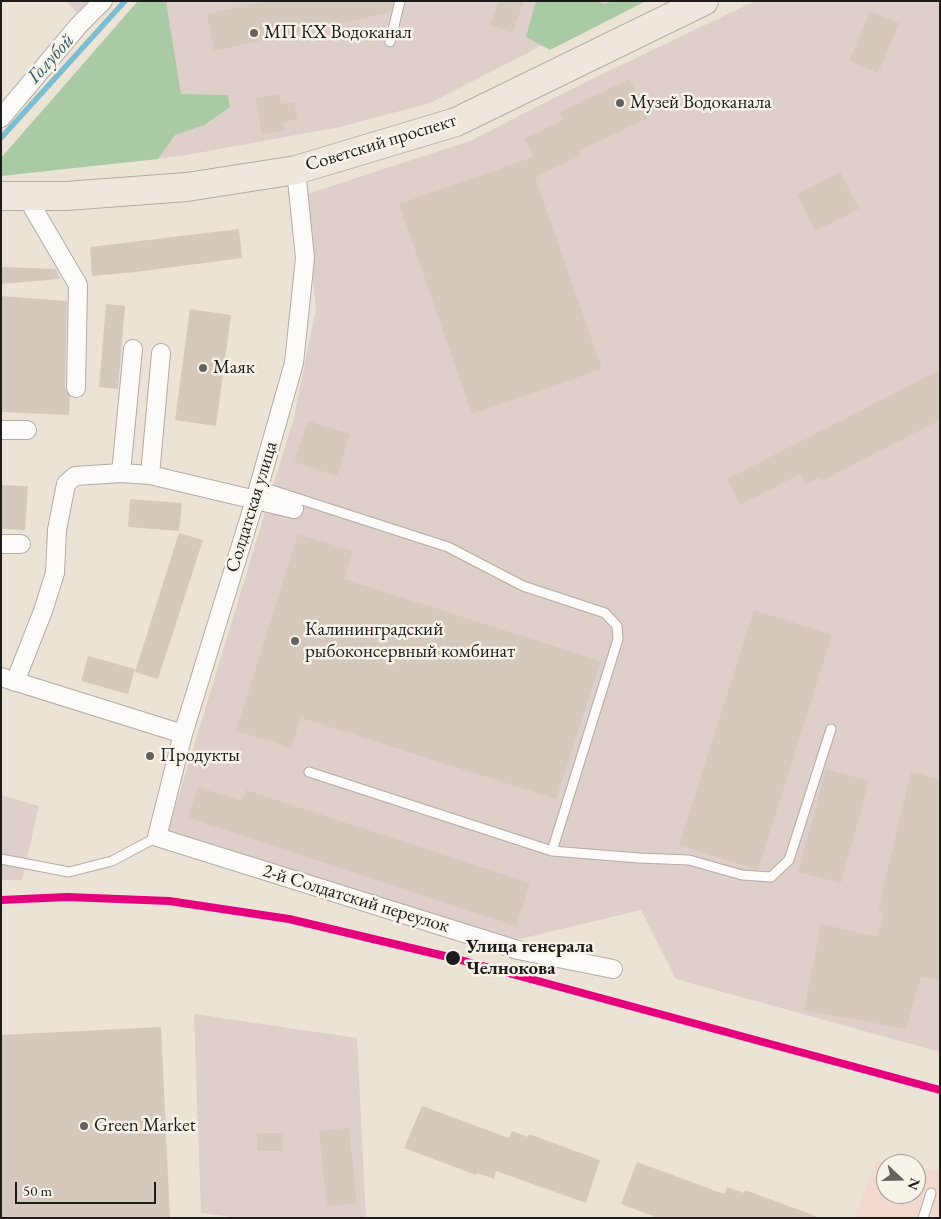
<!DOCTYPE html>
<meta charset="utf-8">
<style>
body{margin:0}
#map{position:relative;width:941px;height:1219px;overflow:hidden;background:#ece3d7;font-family:"EB Garamond",serif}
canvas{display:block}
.frame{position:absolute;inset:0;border:2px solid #1c1c1c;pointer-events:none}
.north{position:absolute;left:876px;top:1154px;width:50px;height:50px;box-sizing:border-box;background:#f7f3e8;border:1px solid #9f9d96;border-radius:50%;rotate:111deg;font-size:14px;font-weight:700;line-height:20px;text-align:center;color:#1c1c1c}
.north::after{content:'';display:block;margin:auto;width:18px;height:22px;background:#65625d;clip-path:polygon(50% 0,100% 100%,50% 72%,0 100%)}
.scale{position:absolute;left:15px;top:1182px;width:141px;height:22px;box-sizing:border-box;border:2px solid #1c1c1c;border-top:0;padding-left:6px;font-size:15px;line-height:18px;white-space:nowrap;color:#1c1c1c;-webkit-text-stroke:4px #f7f3e8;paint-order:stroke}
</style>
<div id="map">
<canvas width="941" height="1219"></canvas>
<div class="frame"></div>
<div class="north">N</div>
<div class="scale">50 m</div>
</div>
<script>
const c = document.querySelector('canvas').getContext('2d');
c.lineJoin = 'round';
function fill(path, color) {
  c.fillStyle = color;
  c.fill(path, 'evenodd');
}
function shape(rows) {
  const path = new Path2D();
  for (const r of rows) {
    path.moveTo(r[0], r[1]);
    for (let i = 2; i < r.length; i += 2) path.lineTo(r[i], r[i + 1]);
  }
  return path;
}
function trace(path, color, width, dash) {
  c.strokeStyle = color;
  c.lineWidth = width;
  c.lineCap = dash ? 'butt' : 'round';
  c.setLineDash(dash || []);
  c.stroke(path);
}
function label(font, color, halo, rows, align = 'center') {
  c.font = font + ' "EB Garamond",serif';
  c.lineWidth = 5;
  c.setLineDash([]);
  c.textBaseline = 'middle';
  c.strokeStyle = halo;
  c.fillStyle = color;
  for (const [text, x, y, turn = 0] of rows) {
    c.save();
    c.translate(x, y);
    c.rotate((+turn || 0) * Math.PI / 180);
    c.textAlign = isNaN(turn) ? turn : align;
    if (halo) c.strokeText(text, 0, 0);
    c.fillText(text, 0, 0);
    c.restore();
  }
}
fill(shape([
 [876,1161,896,1164,886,1164,886,1194,916,1194,916,1167,940,1171,940,1218,854,1218]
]), '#f2d9d0');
fill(shape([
 [66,1,88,1,77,13],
 [138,1,623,1,520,57,430,103,340,127,187,155,1,176,1,158],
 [755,1,940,1,940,1052,676,979,641,910,507,942,166,838,294,417,316,308,304,195,470,141,588,81],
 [1,795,39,806,22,880,1,880],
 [194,1014,357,1038,366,1218,238,1218,201,1213]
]), '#decfcb');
fill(shape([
 [138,1,166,1,181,94,228,95,230,107,204,125,175,135,158,159,1,176,1,158],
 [536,1,597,1,605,4,611,1,646,1,550,50,526,37]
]), '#a9caa4');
trace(shape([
 [1,138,125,1]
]), '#7dbdcf', 5.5);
fill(shape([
 [269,1,394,1,391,12,214,51,207,14],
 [499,1,524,1,512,33,490,25],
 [870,11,899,23,878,73,849,61],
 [630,79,648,118,579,151,582,155,535,177,602,369,472,414,399,204,533,157,524,139,563,120,560,112],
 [279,94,281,104,294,102,298,119,283,122,285,130,262,134,255,98],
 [840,172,859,209,815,231,797,194],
 [239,229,242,258,136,272,92,276,90,247],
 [1,267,56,269,60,279,1,284],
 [1,296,67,301,65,388,70,396,69,415,1,412],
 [106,304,125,306,118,389,99,387],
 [190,309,231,315,216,426,175,420],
 [940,370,940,420,821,481,820,477,805,484,800,474,740,505,727,479],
 [308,421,350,434,337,476,294,462],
 [1,485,28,486,25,530,1,529],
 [130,499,182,503,179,531,128,527],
 [179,533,203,540,158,679,135,672],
 [298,534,353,551,344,579,601,661,556,799,301,718,291,748,236,731],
 [754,610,832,635,758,870,679,845],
 [88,656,135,669,128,694,81,681],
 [826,769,869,781,841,883,798,872],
 [911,772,940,779,940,980,921,976,906,1029,804,1010,821,924,877,937,884,912,878,910],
 [198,787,242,801,246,790,530,883,516,926,188,818],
 [161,1027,170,1218,1,1218,1,1035],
 [422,1106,509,1138,512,1131,528,1137,529,1134,600,1160,586,1203,496,1171,494,1179,477,1173,476,1175,404,1148],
 [349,1128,357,1203,327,1206,319,1131],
 [257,1133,283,1133,283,1151,257,1151],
 [637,1162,724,1194,727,1187,744,1193,745,1190,816,1216,815,1218,658,1218,621,1204]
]), '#d5c9bd');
const lane = shape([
 [390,42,400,1],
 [259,486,448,547,523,586,605,613,617,626,618,639,552,851],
 [309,772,552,851,639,858,689,860,742,875,771,877,789,860,831,729],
 [1,859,69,872,112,861,157,837],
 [923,1218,931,1193]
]);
const street = shape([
 [1,118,79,25,103,1],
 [296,170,305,258,294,363,255,500,183,734,157,837,518,950,613,969],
 [34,196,33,208,78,285,76,388],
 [1,430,27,430],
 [121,473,133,349],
 [150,475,161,353],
 [1,544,21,544],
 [1,677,183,734],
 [15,682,43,611,55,573,57,530,66,484,75,476,121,473,150,475,294,509]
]);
const primary = shape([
 [1,196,66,196,187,187,296,170,456,122,704,1]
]);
trace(lane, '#b2aca4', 11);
trace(street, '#b2aca4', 20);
trace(primary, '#b2aca4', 30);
trace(lane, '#fcfbf9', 9);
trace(street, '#fcfbf9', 18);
trace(primary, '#efe6de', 28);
trace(shape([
 [1,900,67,897,169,901,289,919,453,958,940,1090]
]), '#e5007d', 8);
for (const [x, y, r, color] of [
 [254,33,5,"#65625d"],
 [620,103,5,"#65625d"],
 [203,368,5,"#65625d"],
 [295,641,5,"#65625d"],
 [150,756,5,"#65625d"],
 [453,958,8,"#1c1c1c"],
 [84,1126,5,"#65625d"]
]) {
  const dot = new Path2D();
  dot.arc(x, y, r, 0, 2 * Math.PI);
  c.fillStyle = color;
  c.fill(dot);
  trace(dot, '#f7f3e8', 2);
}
label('19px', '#1c1c1c', '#f7f3e8', [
 ["МП КХ Водоканал",264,33],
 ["Музей Водоканала",630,103],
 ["Маяк",213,368],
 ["Калининградский",305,630],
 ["рыбоконсервный комбинат",305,652],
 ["Продукты",160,756],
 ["Green Market",94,1126]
], 'left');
label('19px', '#1c1c1c', '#f7f3e8', [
 ["Советский проспект",381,143,-17],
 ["Солдатская улица",252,507,-73],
 ["2-й Солдатский переулок",356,899,17]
]);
label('bold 19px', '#1c1c1c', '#f7f3e8', [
 ["Улица генерала",466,947],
 ["Челнокова",466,969]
], 'left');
label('italic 20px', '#325d6b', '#f7f3e8', [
 ["Голубой",51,59,-48]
]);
</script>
